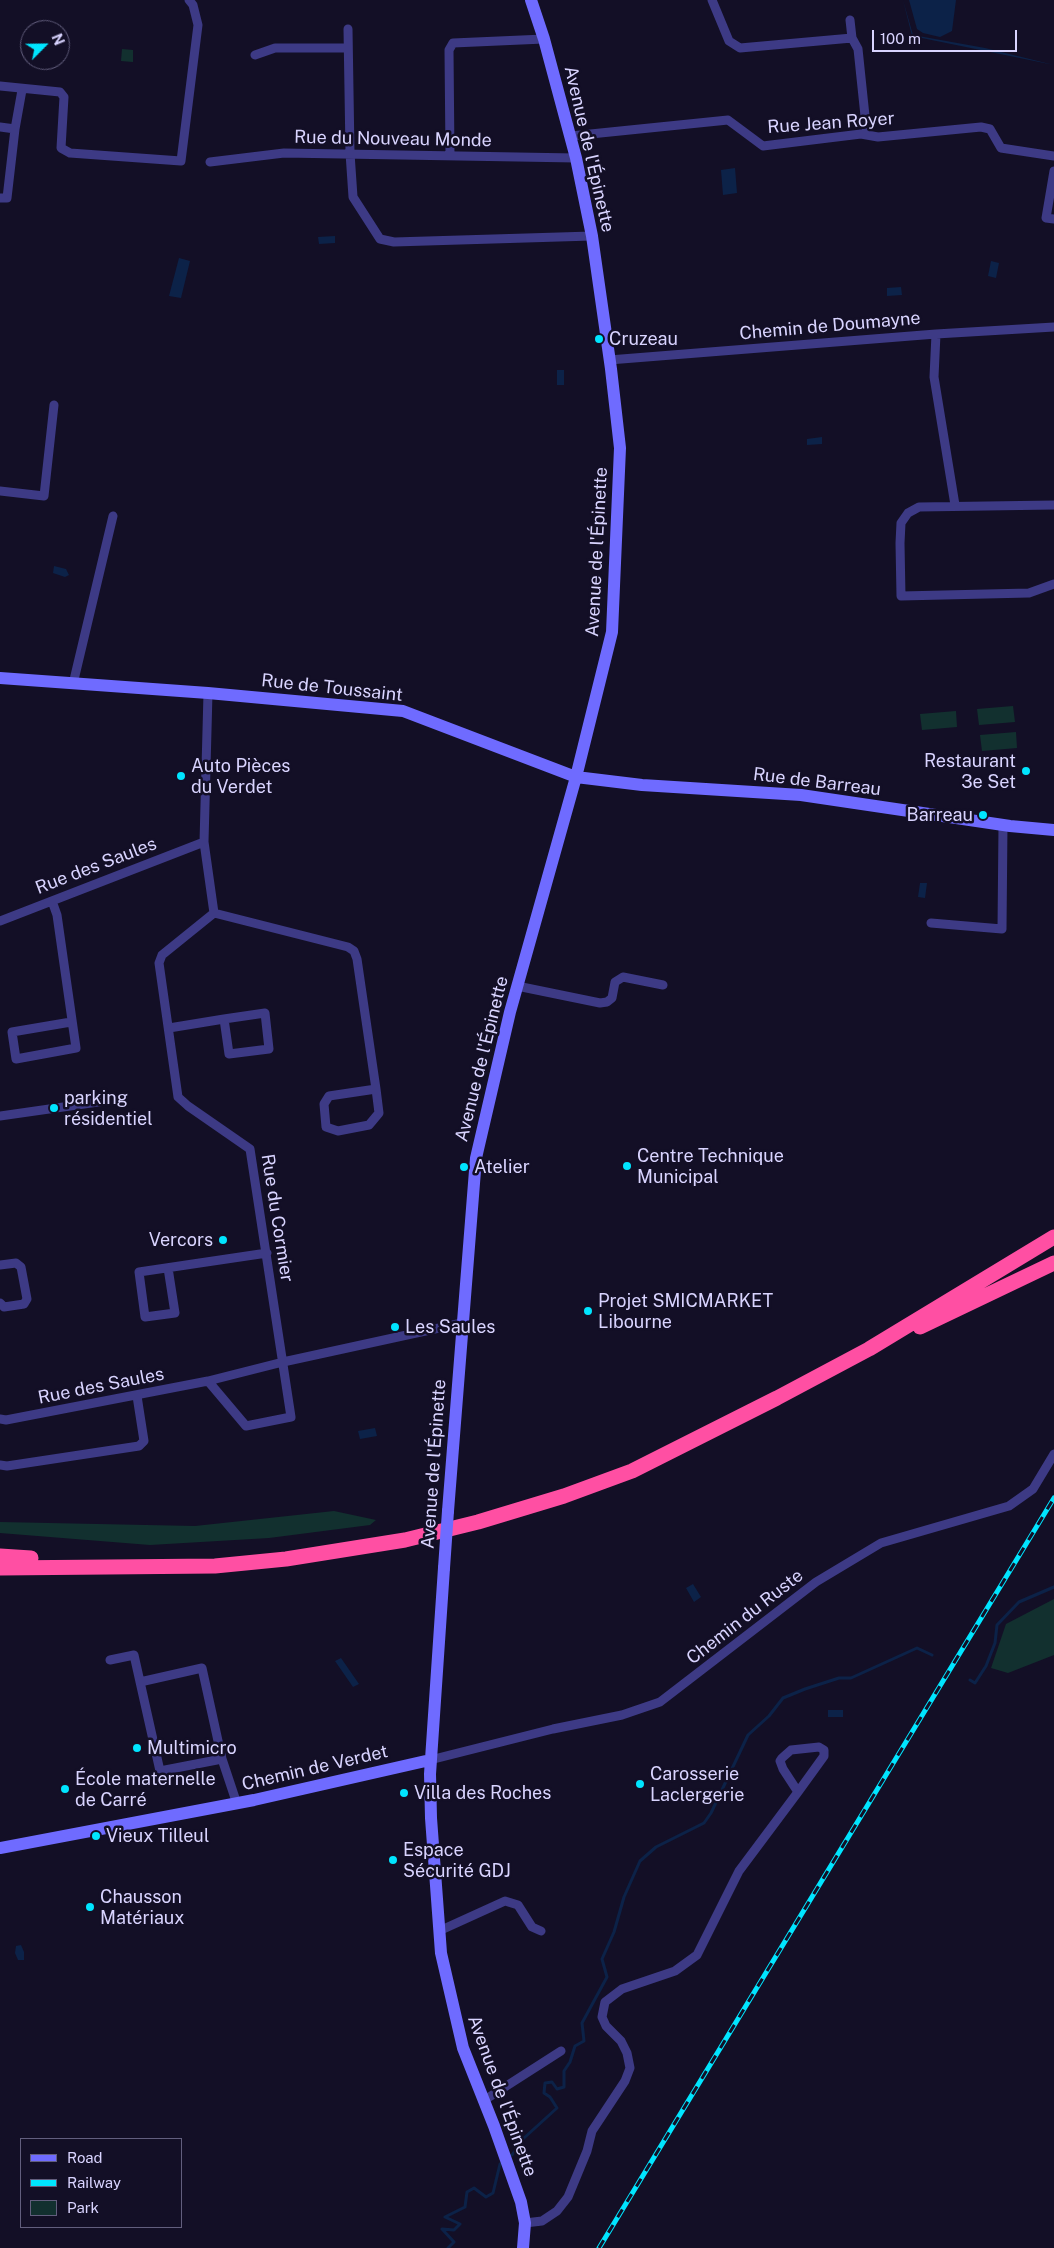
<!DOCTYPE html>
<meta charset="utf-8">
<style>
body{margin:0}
#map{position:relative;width:1054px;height:2248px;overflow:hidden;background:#130f26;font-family:"Public Sans",sans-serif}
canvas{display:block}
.legend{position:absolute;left:20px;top:2138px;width:162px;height:90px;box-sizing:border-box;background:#130f26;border:1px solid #625e7d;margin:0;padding:6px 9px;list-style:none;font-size:15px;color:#d9d4ff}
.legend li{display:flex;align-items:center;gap:10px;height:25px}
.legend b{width:25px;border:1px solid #625e7d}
.north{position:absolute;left:20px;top:20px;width:50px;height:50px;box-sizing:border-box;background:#130f26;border:1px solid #625e7d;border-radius:50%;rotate:67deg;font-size:14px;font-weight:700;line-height:20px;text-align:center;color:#d9d4ff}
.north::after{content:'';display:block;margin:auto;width:18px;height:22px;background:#00e5ff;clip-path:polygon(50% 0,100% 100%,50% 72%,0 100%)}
.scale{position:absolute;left:872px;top:30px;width:145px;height:22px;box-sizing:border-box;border:2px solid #d9d4ff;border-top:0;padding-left:6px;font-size:15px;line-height:18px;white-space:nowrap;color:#d9d4ff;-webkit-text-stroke:4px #130f26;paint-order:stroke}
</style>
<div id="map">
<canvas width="1054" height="2248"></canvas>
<ul class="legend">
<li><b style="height:6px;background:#6f6bff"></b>Road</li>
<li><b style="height:6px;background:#00e5ff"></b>Railway</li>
<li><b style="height:14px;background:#12302f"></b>Park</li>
</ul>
<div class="north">N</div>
<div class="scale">100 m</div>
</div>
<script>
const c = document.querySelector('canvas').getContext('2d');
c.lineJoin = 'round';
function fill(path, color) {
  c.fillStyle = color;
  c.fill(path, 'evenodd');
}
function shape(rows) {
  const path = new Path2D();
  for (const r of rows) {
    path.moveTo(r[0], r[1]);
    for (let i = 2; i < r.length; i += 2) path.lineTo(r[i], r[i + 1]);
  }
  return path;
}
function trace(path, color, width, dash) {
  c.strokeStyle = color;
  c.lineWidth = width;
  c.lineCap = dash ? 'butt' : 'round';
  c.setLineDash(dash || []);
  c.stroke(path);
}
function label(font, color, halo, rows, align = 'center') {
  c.font = font + ' "Public Sans",sans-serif';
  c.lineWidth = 5;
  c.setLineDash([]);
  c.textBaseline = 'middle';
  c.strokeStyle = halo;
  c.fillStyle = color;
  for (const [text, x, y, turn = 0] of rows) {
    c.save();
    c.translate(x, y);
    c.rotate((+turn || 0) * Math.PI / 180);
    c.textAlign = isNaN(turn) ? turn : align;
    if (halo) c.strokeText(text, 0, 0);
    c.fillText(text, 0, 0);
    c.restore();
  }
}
fill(shape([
 [122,49,133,50,133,62,121,61],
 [1013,706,1015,722,979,725,977,709],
 [956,711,957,727,922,730,920,714],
 [1016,732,1017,748,982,751,980,735],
 [334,1511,376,1520,370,1525,269,1538,150,1545,0,1533,0,1522,195,1526],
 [1054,1599,1054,1655,1008,1673,991,1668,1006,1624]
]), '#12302f');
fill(shape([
 [903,0,913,35,985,48,1054,65,912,36],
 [909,0,956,0,952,31,940,37,923,33,917,29],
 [735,168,737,193,723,195,721,170],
 [335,236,335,243,319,244,318,237],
 [179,258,190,261,181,298,169,296],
 [991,261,999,263,996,278,988,276],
 [901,287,902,295,887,296,887,288],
 [557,370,564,370,564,385,557,385],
 [822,437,822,444,807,445,807,439],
 [54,566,66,569,69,575,65,577,53,573],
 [920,883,927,883,925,898,918,897],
 [375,1428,377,1436,360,1439,358,1431],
 [693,1584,701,1597,694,1602,686,1588],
 [341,1658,359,1684,353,1687,335,1661],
 [828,1710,843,1710,843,1717,828,1717],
 [21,1945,24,1952,24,1960,18,1960,15,1953,16,1946]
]), '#0c2248');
trace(shape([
 [970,1680,975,1683,986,1666,995,1643,997,1625,1019,1602,1054,1587],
 [512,2155,524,2138,557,2108,550,2097,544,2093,545,2083,552,2082,557,2089,564,2087,564,2071,570,2062,575,2046,584,2041,582,2023,607,1977,602,1959,614,1932,624,1897,640,1861,656,1847,704,1823,711,1813,748,1735,769,1716,783,1698,805,1689,839,1678,851,1678,917,1648,932,1655],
 [448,2248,454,2242,442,2229,454,2230,460,2224,445,2217,465,2207,467,2192,474,2188,486,2197,493,2193,500,2164]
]), '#0c2248', 3);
trace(shape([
 [712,0,729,41,740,48,852,38],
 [850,20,852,38,858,49,867,135],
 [348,29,350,153,353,197,380,239,394,242,592,236],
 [255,55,275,48,348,48],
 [0,86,60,92,64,97,61,148,70,153,181,161,198,25,193,5,189,0],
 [0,127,15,129],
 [571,136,728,120,763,146,861,134,878,137,981,127,990,129,1001,148,1054,156],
 [450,156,449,50,453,43,544,39],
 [210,162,284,153,576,158],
 [1054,171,1046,218,1054,219],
 [0,198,7,198,15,129,22,90],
 [936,334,934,377,955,505],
 [609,360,936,334,1054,327],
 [0,491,44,496,54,405],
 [1054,505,919,507,908,513,901,523,900,543,901,596,1029,593,1054,584],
 [73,684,113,516],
 [52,901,57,915,76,1048,16,1059,12,1032,71,1022],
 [214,913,348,947,354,951,357,959,376,1089,379,1113,369,1125,338,1131,326,1127,324,1104,329,1096,376,1089],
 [0,921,204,842],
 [931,923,1002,929,1003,825],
 [517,986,600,1003,607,1002,612,998,615,982,623,977,663,985],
 [169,1028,224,1019,265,1013,269,1049,229,1054,224,1019],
 [0,1116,112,1100],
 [0,1265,16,1263,21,1267,27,1299,24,1304,4,1307,0,1303],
 [168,1268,175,1313,145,1317,139,1272,267,1253],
 [208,1381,246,1426,291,1417,250,1149,188,1106,178,1097,159,963,162,955,214,913,204,842,208,693],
 [0,1419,6,1420,208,1381,283,1362,462,1323],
 [0,1465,7,1466,139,1446,144,1441,137,1396],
 [110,1660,134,1655,160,1771,222,1759],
 [140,1682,202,1668,222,1759,237,1804],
 [430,1760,553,1729,622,1715,660,1702,816,1582,881,1543,1009,1506,1033,1489,1054,1454],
 [439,1931,505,1901,518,1905,532,1927,541,1931],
 [483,2101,561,2051],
 [525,2223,542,2221,557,2211,568,2197,587,2151,592,2131,625,2081,630,2068,627,2053,621,2041,606,2026,602,2017,605,2002,622,1989,675,1971,697,1955,739,1871,798,1792,824,1756,824,1750,819,1747,791,1750,782,1758,780,1761,783,1769,798,1792]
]), '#3d3a85', 9);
trace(shape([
 [0,678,208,693,403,711,576,777,642,785,801,795,1010,826,1054,830],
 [448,1511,476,1158,510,1012,576,777,612,632,620,448,611,369,592,236,576,158,544,39,531,0],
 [444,1568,430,1774,431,1818,441,1953,463,2048,494,2126,521,2202,525,2223,523,2248],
 [0,1848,254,1800,430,1760]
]), '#6f6bff', 12);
trace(shape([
 [920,1327,1054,1263],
 [0,1556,31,1558],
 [0,1568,215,1566,286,1559,405,1540,478,1522,564,1496,632,1471,777,1398,869,1349,1054,1237]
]), '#ff4fa3', 15);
const rail = shape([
 [599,2248,1054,1498]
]);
trace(rail, '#00e5ff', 5);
trace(rail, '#130f26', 3, [9]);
trace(shape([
 [444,1568,448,1511]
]), '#6f6bff', 12);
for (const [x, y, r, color] of [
 [599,339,5,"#00e5ff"],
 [1026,771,5,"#00e5ff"],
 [181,776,5,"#00e5ff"],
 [983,815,5,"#00e5ff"],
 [54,1108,5,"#00e5ff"],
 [627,1166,5,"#00e5ff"],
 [464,1167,5,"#00e5ff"],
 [223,1240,5,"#00e5ff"],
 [588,1311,5,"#00e5ff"],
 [395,1327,5,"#00e5ff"],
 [137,1748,5,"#00e5ff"],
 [640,1784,5,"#00e5ff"],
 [65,1789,5,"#00e5ff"],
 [404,1793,5,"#00e5ff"],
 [96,1836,5,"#00e5ff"],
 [393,1860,5,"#00e5ff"],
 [90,1907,5,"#00e5ff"]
]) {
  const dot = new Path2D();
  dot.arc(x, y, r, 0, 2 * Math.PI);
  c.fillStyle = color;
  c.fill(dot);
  trace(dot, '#130f26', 2);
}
label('18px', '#d9d4ff', '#130f26', [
 ["Rue Jean Royer",831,123,-4],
 ["Rue du Nouveau Monde",393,139,1],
 ["Avenue de l'Épinette",589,149,77],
 ["Chemin de Doumayne",830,326,-5],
 ["Avenue de l'Épinette",597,552,-87],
 ["Rue de Toussaint",332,688,6],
 ["Rue de Barreau",817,782,7],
 ["Rue des Saules",96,866,-21],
 ["Avenue de l'Épinette",482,1059,-76],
 ["Rue du Cormier",277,1218,81],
 ["Rue des Saules",101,1386,-11],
 ["Avenue de l'Épinette",434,1464,-86],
 ["Chemin du Ruste",745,1617,-38],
 ["Chemin de Verdet",315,1768,-13],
 ["Avenue de l'Épinette",502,2096,70]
]);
label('18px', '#d9d4ff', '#130f26', [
 ["Cruzeau",609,339],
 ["Restaurant",1016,761,"right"],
 ["3e Set",1016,782,"right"],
 ["Auto Pièces",191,766],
 ["du Verdet",191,787],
 ["Barreau",973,815,"right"],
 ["parking",64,1098],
 ["résidentiel",64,1119],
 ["Centre Technique",637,1156],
 ["Municipal",637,1177],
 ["Atelier",474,1167],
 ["Vercors",213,1240,"right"],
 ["Projet SMICMARKET",598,1301],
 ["Libourne",598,1322],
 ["Les Saules",405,1327],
 ["Multimicro",147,1748],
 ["Carosserie",650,1774],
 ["Laclergerie",650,1795],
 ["École maternelle",75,1779],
 ["de Carré",75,1800],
 ["Villa des Roches",414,1793],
 ["Vieux Tilleul",106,1836],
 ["Espace",403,1850],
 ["Sécurité GDJ",403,1871],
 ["Chausson",100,1897],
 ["Matériaux",100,1918]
], 'left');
</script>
